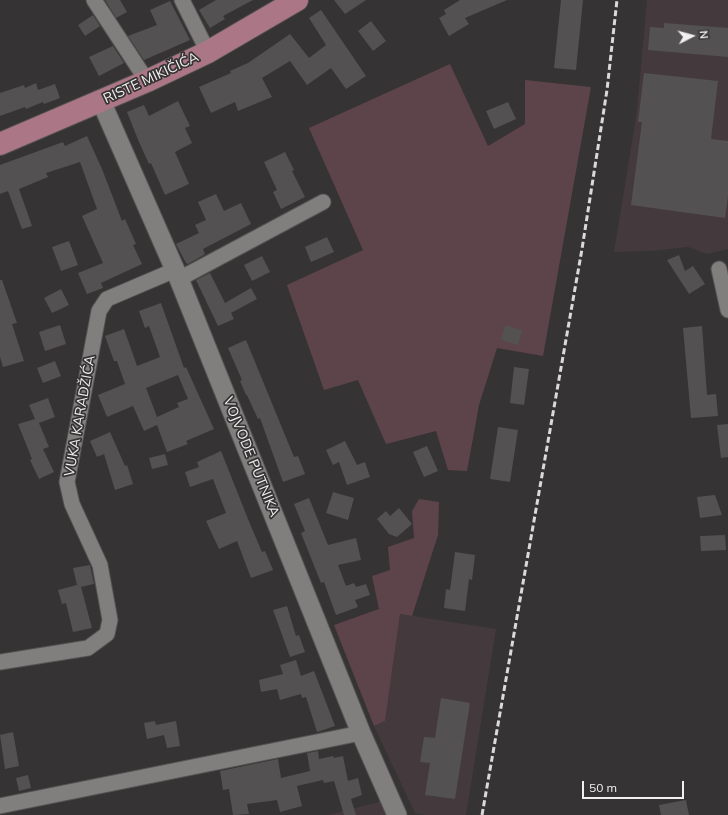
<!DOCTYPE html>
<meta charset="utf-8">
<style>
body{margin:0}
#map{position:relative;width:728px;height:815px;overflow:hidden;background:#363334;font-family:Mulish,sans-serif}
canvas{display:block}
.north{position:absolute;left:672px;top:16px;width:40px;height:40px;-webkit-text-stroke:3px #363334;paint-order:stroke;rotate:84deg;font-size:11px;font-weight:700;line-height:16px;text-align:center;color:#f1f0f0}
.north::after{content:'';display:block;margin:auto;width:14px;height:18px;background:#f1f0f0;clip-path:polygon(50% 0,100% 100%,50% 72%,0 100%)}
.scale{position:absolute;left:582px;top:781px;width:102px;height:18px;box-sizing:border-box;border:2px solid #f1f0f0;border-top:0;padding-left:5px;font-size:12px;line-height:14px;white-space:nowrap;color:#f1f0f0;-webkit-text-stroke:3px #363334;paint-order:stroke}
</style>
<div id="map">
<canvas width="728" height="815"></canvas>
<div class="north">N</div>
<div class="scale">50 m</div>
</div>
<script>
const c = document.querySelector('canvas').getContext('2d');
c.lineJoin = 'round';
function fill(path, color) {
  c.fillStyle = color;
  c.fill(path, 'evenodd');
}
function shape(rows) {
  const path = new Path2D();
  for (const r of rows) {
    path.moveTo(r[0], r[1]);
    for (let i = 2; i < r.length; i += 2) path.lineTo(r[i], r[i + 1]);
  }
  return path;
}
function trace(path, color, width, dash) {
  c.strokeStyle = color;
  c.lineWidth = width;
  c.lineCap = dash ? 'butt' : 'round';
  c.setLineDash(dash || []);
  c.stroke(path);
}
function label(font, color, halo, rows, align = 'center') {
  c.font = font + ' Mulish,sans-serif';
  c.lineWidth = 3.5;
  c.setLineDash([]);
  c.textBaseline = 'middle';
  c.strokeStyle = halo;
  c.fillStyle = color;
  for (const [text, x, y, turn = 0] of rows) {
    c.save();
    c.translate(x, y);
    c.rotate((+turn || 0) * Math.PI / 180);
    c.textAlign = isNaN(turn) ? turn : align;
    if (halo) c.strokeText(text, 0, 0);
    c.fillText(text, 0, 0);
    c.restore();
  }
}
fill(shape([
 [647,0,728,0,728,249,707,254,688,247,651,251,614,252,637,111],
 [400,614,496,629,466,815,425,815,415,813,374,726,385,721],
 [383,801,389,815,328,815]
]), '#443a3d');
fill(shape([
 [450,64,488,146,525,124,525,80,591,87,543,356,497,348,479,405,467,471,448,470,436,431,386,444,358,380,324,390,287,285,363,250,309,128],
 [419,499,439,502,438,535,412,616,400,614,385,721,374,726,334,625,379,609,372,576,390,570,388,547,414,538,412,511]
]), '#5d444b');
fill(shape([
 [105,0,120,0,127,12,116,18],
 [216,0,253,0,223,16,225,19,210,28,199,10],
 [334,0,366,0,345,14],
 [460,0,507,0,465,18,469,24,449,36,439,18,446,14,444,10],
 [561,0,583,0,576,70,554,68],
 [170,1,190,40,144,60,128,36,157,25,150,10],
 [321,10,366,76,346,89,331,68,307,85,290,61,262,78,272,97,238,111,235,102,211,113,199,87,231,73,230,71,248,63,290,34,309,58,326,45,309,18],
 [93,15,100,26,85,36,78,25],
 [371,21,386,41,373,51,358,31],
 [664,23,728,28,728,57,648,50,650,27,664,28],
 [113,46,124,63,99,76,89,57],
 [644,73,718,81,711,139,728,141,728,196,725,218,631,205,642,122,638,122],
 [36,83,38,90,55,84,60,98,44,104,43,102,26,109,25,107,0,116,0,93,24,85,25,88],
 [178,101,190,126,185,128,192,143,175,152,189,184,165,195,151,163,149,164,139,142,127,112,144,105,149,116],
 [508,102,516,119,494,129,486,111],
 [87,136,102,169,122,221,125,219,136,244,133,245,142,264,101,283,103,288,87,294,78,273,103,263,82,216,97,209,80,162,46,173,48,177,19,189,32,226,22,229,8,191,0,194,0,165,63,142,65,146],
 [285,152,294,170,292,171,305,197,281,209,273,192,277,190,264,162],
 [216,194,224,211,241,203,251,224,203,249,205,254,202,256,188,264,186,263,176,244,199,233,195,225,206,220,198,202],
 [327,237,334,252,311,262,305,247],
 [69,241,78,265,61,271,52,247],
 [679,255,685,271,693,266,705,284,689,294,667,260],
 [262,256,270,272,252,281,244,265],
 [210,273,225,303,251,288,257,299,231,313,234,319,218,326,196,280],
 [0,280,2,280,17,323,12,324,24,361,3,367,0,357],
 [61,289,69,305,52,313,44,298],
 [161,303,184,368,186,367,214,429,186,441,188,444,167,452,157,425,144,431,133,406,107,417,98,395,125,384,117,361,114,361,105,336,124,329,137,366,160,357,149,326,145,328,139,311],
 [178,375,188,399,177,403,179,407,157,417,146,388],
 [60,325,66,344,45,351,39,332],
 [505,325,522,330,518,345,501,340],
 [702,326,707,395,716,394,718,416,691,418,683,328],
 [246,340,294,457,298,456,305,474,283,482,260,418,258,419,247,395,246,395,240,381,242,380,228,348],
 [55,361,61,376,43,383,37,368],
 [514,367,529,369,524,405,510,403],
 [48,398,55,417,39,423,49,447,43,449,54,472,39,479,30,460,32,459,18,424,35,419,29,405],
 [728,424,728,457,721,458,717,425],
 [498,427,518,430,510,482,490,479],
 [110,432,125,466,127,465,133,484,115,490,104,454,97,457,90,441],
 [345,441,357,465,365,462,370,477,347,485,339,462,333,465,326,450],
 [427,446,438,471,424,477,413,452],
 [221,451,248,519,262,552,265,551,273,570,251,578,237,541,219,549,206,521,226,513,213,479,190,487,185,472,199,467,197,462],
 [165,454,168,465,152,469,149,458],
 [333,492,354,498,348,520,326,513],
 [715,495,722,515,700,518,697,497],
 [309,498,328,545,356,538,361,560,338,565,346,586,354,583,356,587,366,584,370,595,355,600,358,607,336,615,324,582,321,583,301,533,305,531,294,504],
 [399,508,412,524,397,537,389,534,377,519,386,511,390,516],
 [725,535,726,550,701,551,700,536],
 [455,552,475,555,472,580,469,579,465,611,444,608,446,589,450,590],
 [90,565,94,584,81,587,92,628,73,632,66,603,62,604,58,590,77,585,73,568],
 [287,606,296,636,299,635,305,652,290,657,273,610],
 [296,660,301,676,314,671,335,726,317,732,306,697,302,698,301,694,280,700,277,689,261,692,259,680,283,674,280,665],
 [441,698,470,703,455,799,425,795,430,763,420,762,424,737,435,738],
 [155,721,156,725,176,721,180,746,167,748,164,735,147,739,144,723],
 [13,732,19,766,5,769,0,735],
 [318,751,319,759,333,756,334,758,343,756,348,781,358,778,362,795,351,799,356,815,344,815,334,781,324,783,323,780,297,786,302,806,280,812,277,800,247,804,249,814,233,815,229,789,223,790,220,771,278,759,281,778,310,771,307,753],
 [28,775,31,788,19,791,16,778],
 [686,800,689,815,661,815,659,805]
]), '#545152');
const minor = shape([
 [94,0,147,81],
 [182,0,208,52],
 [719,269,728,310],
 [179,279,323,202],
 [0,662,88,648,107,634,110,620,100,565,72,504,67,482,99,311,107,299,175,270],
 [0,806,361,733]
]);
const tertiary = shape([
 [101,101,179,279,361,733,397,815]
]);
const primary = shape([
 [0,144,147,81,208,52,297,0]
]);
trace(minor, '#555253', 17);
trace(tertiary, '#555253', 21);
trace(primary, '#555253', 24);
trace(minor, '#817e7e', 15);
trace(tertiary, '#817e7e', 19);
trace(primary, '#ab7786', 22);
trace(shape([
 [482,815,582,249,607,90,617,0]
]), '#dbd9d9', 3, [6, 3]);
label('14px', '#f1f0f0', '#363334', [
 ["RISTE MIKIČIĆA",151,78,-25],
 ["VUKA KARADŽIĆA",80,416,-80],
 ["VOJVODE PUTNIKA",251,457,68]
]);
</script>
